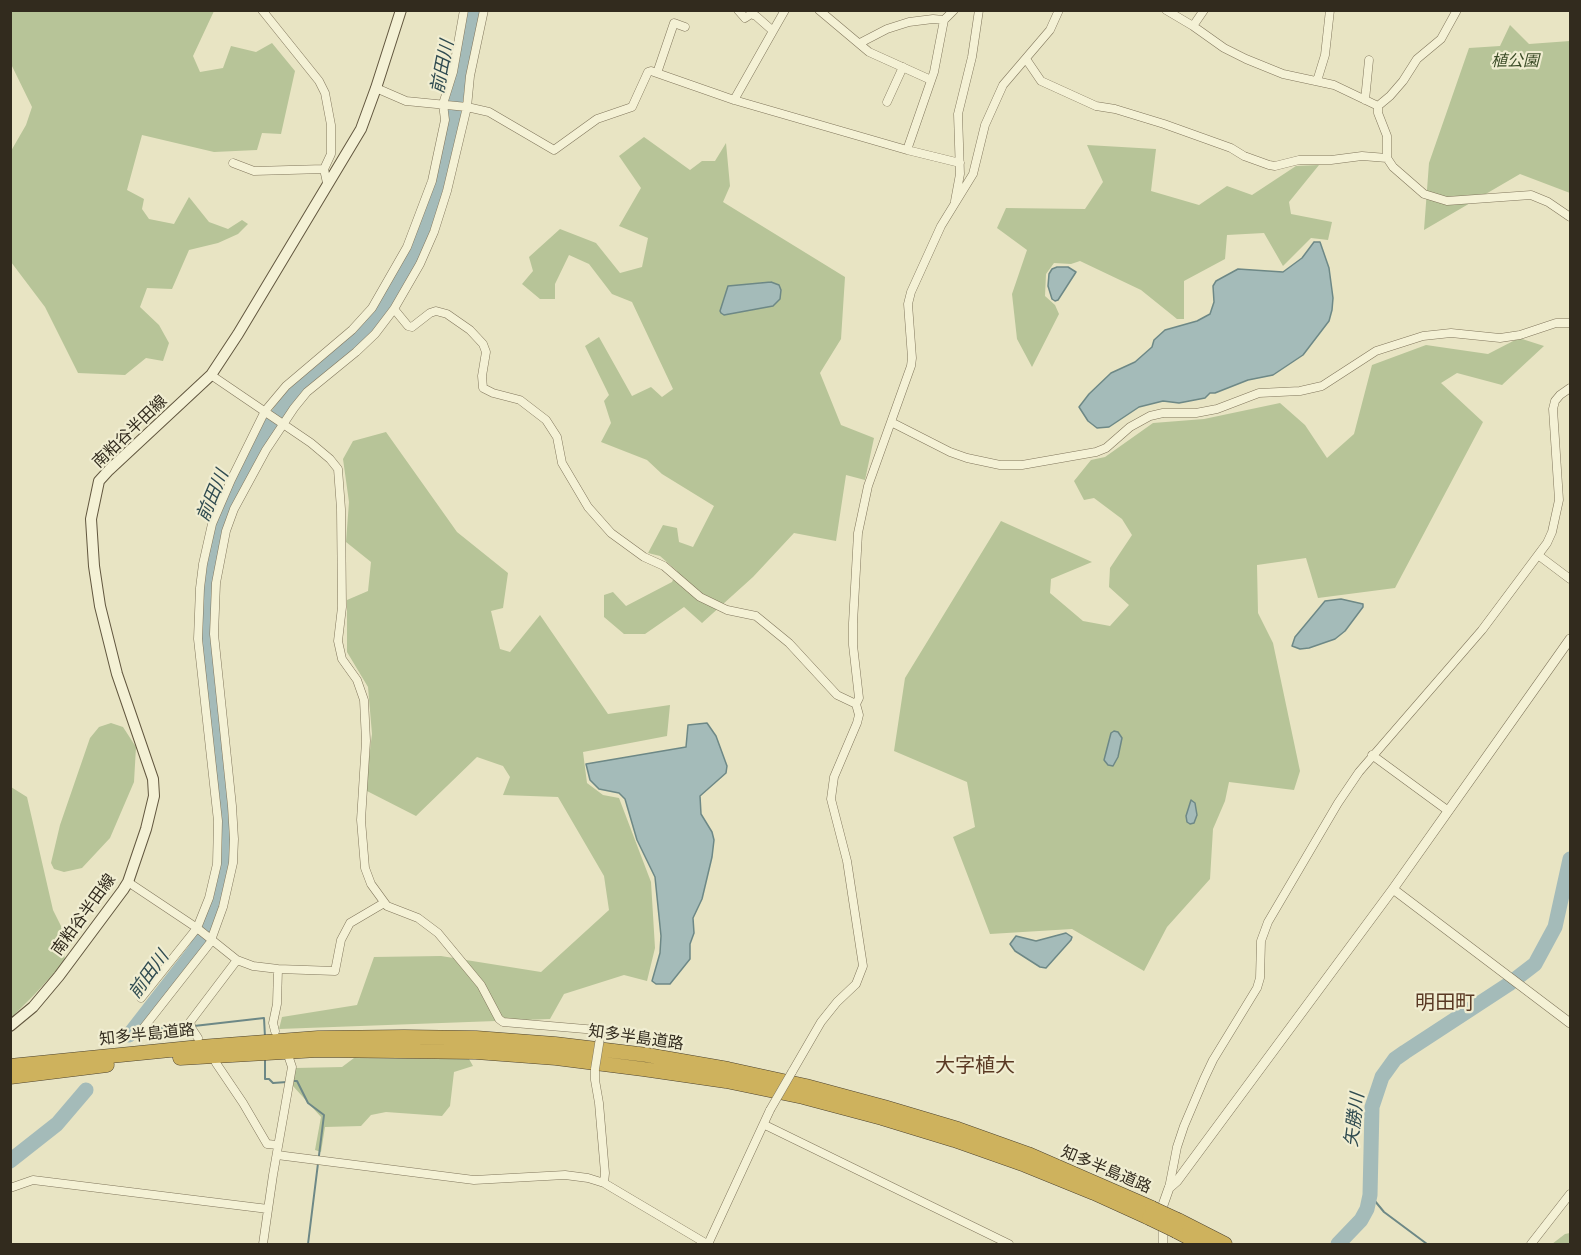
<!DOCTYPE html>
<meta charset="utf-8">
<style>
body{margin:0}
#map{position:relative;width:1581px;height:1255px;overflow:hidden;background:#e8e4c3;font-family:"PT Serif",serif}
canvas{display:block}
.frame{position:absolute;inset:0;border:12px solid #322b1e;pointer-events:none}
</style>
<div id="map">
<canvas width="1581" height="1255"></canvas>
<div class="frame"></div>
</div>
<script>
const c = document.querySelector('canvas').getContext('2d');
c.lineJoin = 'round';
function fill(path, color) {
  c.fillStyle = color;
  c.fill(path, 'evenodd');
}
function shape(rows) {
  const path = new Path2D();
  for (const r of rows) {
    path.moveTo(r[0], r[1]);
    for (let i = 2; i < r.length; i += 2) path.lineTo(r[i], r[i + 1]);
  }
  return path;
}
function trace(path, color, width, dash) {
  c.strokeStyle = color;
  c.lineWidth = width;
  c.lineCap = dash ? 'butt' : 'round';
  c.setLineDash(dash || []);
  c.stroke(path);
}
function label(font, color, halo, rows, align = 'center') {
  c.font = font + ' "PT Serif","Noto Sans JP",serif';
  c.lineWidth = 4.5;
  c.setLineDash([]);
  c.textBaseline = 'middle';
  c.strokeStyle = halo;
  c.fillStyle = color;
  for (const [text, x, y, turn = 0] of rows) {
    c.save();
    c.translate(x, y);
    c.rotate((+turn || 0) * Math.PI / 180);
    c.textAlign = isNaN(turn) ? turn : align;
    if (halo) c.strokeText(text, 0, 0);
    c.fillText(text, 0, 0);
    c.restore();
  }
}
fill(shape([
 [11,10,214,11,193,56,200,72,223,68,231,46,256,52,272,43,295,71,281,134,262,133,257,150,214,152,142,135,127,190,144,199,142,209,149,219,174,224,189,197,209,222,228,229,242,220,248,224,238,234,218,243,189,250,172,289,147,288,140,307,159,325,169,343,163,361,146,358,125,375,78,373,45,307,11,262,11,151,26,125,32,107,11,64],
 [1510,25,1529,44,1570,41,1570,193,1520,174,1424,230,1429,163,1469,48,1500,46],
 [644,137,690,170,702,161,715,161,726,143,730,186,723,202,845,277,841,339,820,373,841,425,874,438,865,480,846,475,836,541,794,533,753,577,702,623,684,607,645,634,624,634,604,617,604,595,613,592,626,606,672,582,677,571,660,556,648,553,663,525,677,528,679,542,693,547,714,506,662,474,647,460,601,442,611,423,604,401,609,395,585,346,599,337,632,396,651,387,662,397,673,389,632,302,612,294,589,264,569,255,555,284,555,299,540,299,522,284,533,271,529,257,560,229,596,243,620,273,642,267,648,238,619,226,641,188,619,156],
 [1087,145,1156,149,1151,191,1199,205,1227,186,1252,195,1296,166,1319,165,1289,202,1291,214,1332,222,1328,240,1311,238,1283,266,1264,233,1227,235,1225,259,1184,281,1184,319,1177,319,1141,290,1080,261,1071,264,1054,263,1046,274,1045,296,1055,305,1059,314,1032,367,1017,339,1012,294,1027,250,997,228,1006,208,1085,209,1103,182],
 [1519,338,1544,346,1502,385,1457,373,1441,383,1483,422,1395,588,1318,598,1306,558,1257,565,1258,613,1273,643,1300,771,1294,790,1229,782,1225,801,1213,829,1210,879,1167,927,1144,971,1072,929,990,934,953,837,975,827,967,782,894,751,905,678,1001,521,1092,562,1051,579,1050,593,1083,621,1110,626,1129,605,1109,587,1110,568,1132,535,1122,519,1094,498,1084,500,1074,481,1091,460,1105,457,1153,423,1204,419,1280,403,1305,425,1327,458,1354,434,1372,365,1426,345,1488,354],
 [386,432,457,532,508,573,503,608,491,611,500,649,510,652,540,615,608,714,670,705,667,736,583,752,587,783,603,795,619,798,651,882,655,948,647,981,624,975,564,994,550,1019,279,1029,282,1017,357,1005,374,957,441,956,541,972,609,910,604,876,558,797,503,795,510,777,503,766,477,757,416,816,365,790,372,734,368,687,347,652,347,600,368,591,371,562,346,542,349,502,343,459,353,441],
 [111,723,123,727,136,747,134,782,110,838,82,868,64,872,54,869,51,863,60,825,90,738,99,727],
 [11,787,27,797,53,910,61,926,65,961,34,995,11,1018],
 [354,1058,469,1059,473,1066,454,1072,450,1106,442,1116,386,1112,371,1115,361,1126,325,1127,321,1152,315,1150,321,1117,293,1086,295,1068,342,1067],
 [1570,1233,1570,1244,1552,1244,1565,1234]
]), '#b7c498');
const water = shape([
 [1314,242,1320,242,1329,268,1333,298,1332,310,1329,321,1303,355,1273,375,1248,380,1215,393,1210,393,1205,398,1179,403,1163,401,1139,407,1109,427,1097,428,1088,421,1079,407,1089,394,1111,373,1135,362,1152,347,1154,340,1165,330,1197,321,1210,314,1214,302,1213,286,1216,281,1238,269,1283,272,1302,258,1314,242],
 [1057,267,1068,267,1076,272,1058,300,1055,301,1052,299,1048,286,1049,274,1052,269,1057,267],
 [771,282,779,285,781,290,780,299,773,306,724,315,721,313,720,311,728,286,771,282],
 [1341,599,1363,604,1363,607,1345,631,1335,639,1309,648,1300,649,1292,646,1295,637,1325,601,1341,599],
 [707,723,716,736,727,766,726,773,700,796,701,814,712,832,714,840,712,857,702,899,693,918,694,933,690,944,690,959,670,984,656,984,652,981,660,953,661,936,655,877,637,840,625,799,619,793,599,789,590,780,586,764,686,747,688,725,707,723],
 [1114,731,1118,732,1122,738,1118,757,1113,766,1108,765,1104,760,1111,733,1114,731],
 [1191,800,1195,803,1197,815,1194,823,1190,824,1187,822,1186,816,1191,800],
 [1066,933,1072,937,1071,940,1046,968,1040,967,1015,951,1010,944,1016,936,1036,941,1066,933]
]);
fill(water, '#a4bbb9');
trace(water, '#6d8886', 1.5);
trace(shape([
 [194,1026,264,1018,265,1037],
 [148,1027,151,1029,188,1026],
 [265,1058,265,1079,269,1079,273,1083,287,1082],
 [293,1081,297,1081,308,1103,324,1115,308,1244],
 [1370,1195,1384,1212,1427,1244]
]), '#6d8886', 2);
trace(shape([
 [129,1035,195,950,206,930,215,907,224,866,225,824,206,638,207,587,217,534,240,478,267,430,292,395,370,327,382,311,407,270,430,215,443,171,451,135,458,83,473,10],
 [10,1161,57,1124,86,1090],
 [1338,1244,1361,1220,1367,1209,1370,1195,1372,1107,1382,1077,1395,1059,1405,1052,1509,984,1535,964,1555,927,1570,859]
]), '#a4bbb9', 15);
const minor = shape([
 [262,10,319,81,325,93,331,125,331,154,324,169],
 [738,10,745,18,751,14,756,16,773,31,785,10],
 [819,10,869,52,931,80],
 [1166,10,1193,26,1224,48,1246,59,1283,74,1334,85,1378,106],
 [1193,26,1204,10],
 [860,43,887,29,909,22,933,19,944,20],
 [1026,59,1041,81,1096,106,1115,109,1164,124,1231,148,1244,156,1269,165,1275,166,1299,160,1331,160,1362,156,1387,158],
 [657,73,674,23,685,27],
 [1317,81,1325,55,1330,10],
 [376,88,406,101,467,107,489,112,554,150,597,119,632,107,648,72,651,71,734,100,907,150,960,163],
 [734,100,773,31],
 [1365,100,1369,60],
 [887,102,903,67],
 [1378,106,1378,113,1387,136,1387,158,1393,167,1424,194,1447,201,1531,195,1548,202,1570,217],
 [1378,106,1390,96,1403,81,1417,59,1441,39,1457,10],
 [907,150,934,72,944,20,954,10],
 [233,163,254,171,324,169,327,183],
 [955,201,960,174,958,114,972,57,979,10],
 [394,309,408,326,412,327,430,313,436,311,447,314,470,330,483,344,486,352,482,376,483,388,493,393,520,400,546,420,557,437,562,463,588,507,611,533,644,557,664,566,700,597,727,610,756,616,789,643,837,695,856,704,859,698,853,645,853,623,858,533,868,486,911,366,912,358,908,304,911,292,941,226,973,174,985,125,1003,85,1050,30,1059,10],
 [211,375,311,443,330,459,338,469,341,509,342,607,338,641,342,659,357,680,364,700,366,741,361,820,365,868,371,884,387,906,418,918,438,933,481,985,499,1019,503,1022,597,1030,601,1033,600,1038],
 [891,422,950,452,967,458,1000,465,1022,465,1096,452,1106,448,1130,427,1150,416,1163,413,1196,413,1217,409,1259,393,1300,391,1322,386,1376,351,1423,336,1451,333,1500,338,1520,335,1556,323,1570,323],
 [1538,555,1570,579],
 [1372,755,1447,810],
 [128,882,197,928,237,960,253,966,278,969,335,971,341,940,350,923,384,903],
 [141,998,197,928,209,898,217,864,218,821,198,639,200,588,203,564,212,524,231,480,265,411,286,386,352,330,372,308,407,247,432,181,445,120,443,104,453,72,464,10],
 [141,1031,210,943,223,907,233,863,234,839,232,806,214,634,216,583,226,531,234,509,266,450,294,408,307,392,356,352,375,334,394,309,420,264,434,232,447,191,467,107,470,76,484,10],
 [275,1031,273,1023,277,1004,278,969],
 [198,1038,192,1029,190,1022,237,960],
 [216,1063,243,1103,267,1144,278,1145],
 [595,1069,595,1080,599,1103,605,1173,604,1183],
 [792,1072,821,1022,837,1002,856,984,863,966,847,861,831,799,834,777,857,723,859,715,856,704],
 [765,1125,1009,1244],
 [277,1155,474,1180,565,1175,588,1178,604,1183,707,1244],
 [10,1188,33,1180,268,1209],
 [1169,1188,1177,1147,1184,1126,1204,1079,1213,1060,1257,988,1260,978,1261,941,1268,922,1338,803,1359,772,1482,630,1547,543,1552,532,1559,500,1553,409,1555,401,1560,395,1570,388],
 [263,1244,273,1175,292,1067,289,1058],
 [708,1244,770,1110],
 [1531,1244,1570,1194]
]);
const tertiary = shape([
 [1393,889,1570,1023],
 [1163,1244,1163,1205,1169,1188,1177,1181,1393,889,1570,639]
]);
const secondary = shape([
 [10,1026,33,1007,59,976,123,890,128,882,146,829,154,796,153,779,117,674,100,606,94,566,91,519,99,481,109,470,211,375,238,334,361,129,376,88,401,10]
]);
const motorway = shape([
 [180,1058,318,1050,476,1052,556,1058,643,1069,726,1081,803,1097,882,1118,954,1140,1025,1165,1094,1193,1149,1218],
 [10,1066,200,1047,318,1038,404,1037,476,1038,555,1044,647,1055,728,1069,806,1086,884,1107,958,1129,1028,1154,1152,1208],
 [10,1077,107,1065],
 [1178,1220,1225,1244],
 [1176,1231,1201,1244]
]);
trace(minor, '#80765c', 9);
trace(tertiary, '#80765c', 10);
trace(secondary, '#62573f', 12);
trace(motorway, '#4e4430', 15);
trace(minor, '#f4f1d5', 8);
trace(tertiary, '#f4f1d5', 9);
trace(secondary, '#f4f1d5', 10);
trace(motorway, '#ceb25d', 14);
const minorBridge = shape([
 [595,1069,600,1038],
 [770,1110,792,1072]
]);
const motorwayBridge = shape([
 [1152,1208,1178,1220],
 [1149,1218,1176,1231]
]);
trace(minorBridge, '#80765c', 9, []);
trace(motorwayBridge, '#4e4430', 15, []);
trace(minorBridge, '#f4f1d5', 8);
trace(motorwayBridge, '#ceb25d', 14);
label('italic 16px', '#3b4c27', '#f0edd1', [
 ["植公園",1515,61]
]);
label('16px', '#322b1e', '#f0edd1', [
 ["南粕谷半田線",130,432,-44],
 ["南粕谷半田線",84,915,-54],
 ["知多半島道路",147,1035,-6],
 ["知多半島道路",636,1038,8],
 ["知多半島道路",1106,1170,23]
]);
label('italic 18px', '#2f4b50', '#f0edd1', [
 ["前田川",443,67,-79],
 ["前田川",213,496,-67],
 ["前田川",149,975,-54],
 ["矢勝川",1355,1120,-83]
]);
label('20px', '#593823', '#f0edd1', [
 ["明田町",1445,1003],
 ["大字植大",975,1066]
]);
</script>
